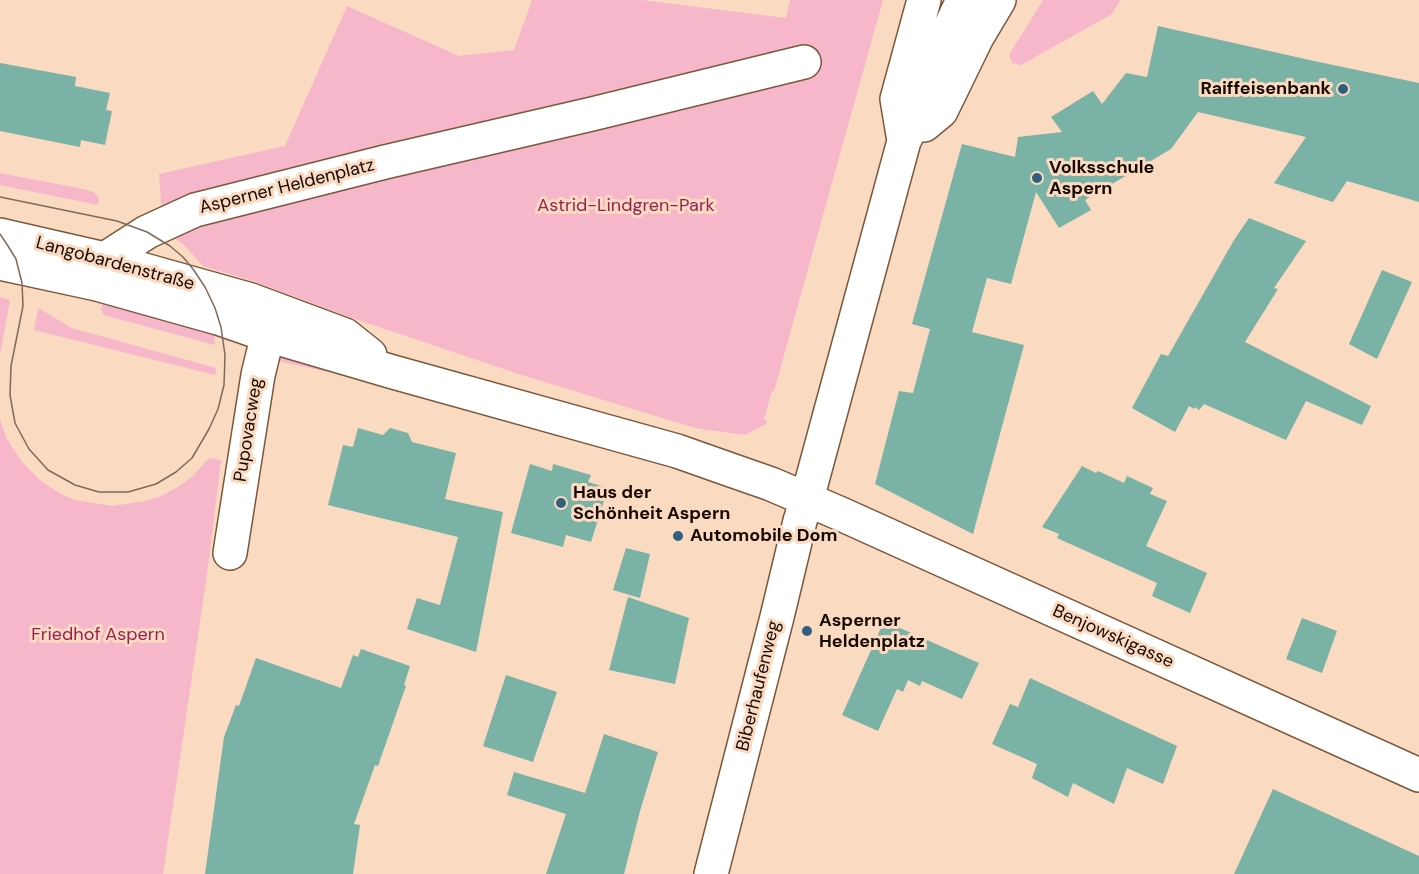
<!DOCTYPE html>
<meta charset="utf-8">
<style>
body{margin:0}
canvas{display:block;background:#fadac1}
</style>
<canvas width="1419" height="874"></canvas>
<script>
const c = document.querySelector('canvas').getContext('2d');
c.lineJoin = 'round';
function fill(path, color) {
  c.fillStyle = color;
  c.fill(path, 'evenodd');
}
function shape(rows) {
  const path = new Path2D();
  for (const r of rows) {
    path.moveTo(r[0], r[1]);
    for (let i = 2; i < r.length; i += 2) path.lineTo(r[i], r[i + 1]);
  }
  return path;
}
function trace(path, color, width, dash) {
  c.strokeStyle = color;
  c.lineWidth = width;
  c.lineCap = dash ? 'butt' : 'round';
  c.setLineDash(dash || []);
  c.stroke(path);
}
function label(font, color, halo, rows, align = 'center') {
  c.font = font + ' "DM Sans",sans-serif';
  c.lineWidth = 6;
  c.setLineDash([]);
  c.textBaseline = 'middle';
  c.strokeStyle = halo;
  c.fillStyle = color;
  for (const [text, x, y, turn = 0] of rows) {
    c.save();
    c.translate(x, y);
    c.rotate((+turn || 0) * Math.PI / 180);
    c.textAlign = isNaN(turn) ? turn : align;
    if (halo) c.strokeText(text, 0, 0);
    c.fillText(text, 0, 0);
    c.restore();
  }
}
fill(shape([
 [532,0,642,0,786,18,790,0,883,0,774,391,772,391,764,419,767,421,766,424,745,435,695,428,525,376,355,319,256,282,203,266,185,246,163,230,159,174,285,146,347,6,459,56,514,50],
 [1043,0,1119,0,1120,1,1112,14,1021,65,1012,63,1009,55],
 [0,173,88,190,95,193,99,199,98,205,0,185],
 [105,296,214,332,215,345,107,316,103,314,101,309],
 [0,297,10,300,0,354],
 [38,308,72,328,216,368,215,375,34,330],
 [282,353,333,371,328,372,278,361],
 [0,419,7,439,22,462,42,482,63,495,75,500,113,506,146,501,161,496,178,487,193,476,209,458,221,460,208,567,163,874,0,874]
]), '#f7b7cb');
fill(shape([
 [1158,26,1314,61,1419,83,1419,202,1347,181,1333,202,1274,183,1306,137,1198,112,1171,149,1085,200,1091,210,1059,228,1036,192,1011,284,987,278,972,332,1024,345,973,534,875,484,899,391,913,393,930,329,912,324,962,144,1015,157,1018,137,1062,132,1051,117,1093,91,1102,104,1126,73,1147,77],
 [0,63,76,77,75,86,110,93,106,110,112,111,105,145,81,140,80,147,0,131],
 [1249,218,1306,241,1274,288,1278,289,1245,342,1371,406,1362,425,1306,401,1286,440,1204,404,1199,410,1195,407,1194,409,1189,406,1175,432,1132,408,1161,354,1168,356,1234,240],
 [1382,270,1412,282,1377,359,1349,344],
 [358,428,383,435,390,428,408,433,412,442,456,453,445,499,503,512,476,652,407,629,417,598,440,605,458,537,328,505,343,445,353,447],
 [530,464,552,471,553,464,591,475,588,482,608,488,591,542,566,535,563,547,511,533],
 [1082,466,1096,473,1098,471,1124,483,1127,476,1153,488,1150,494,1167,501,1146,546,1207,573,1190,613,1152,596,1157,583,1057,538,1059,534,1042,527],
 [626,548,650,554,640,598,613,590],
 [628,597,689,618,675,684,609,670],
 [1302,618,1337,631,1322,673,1286,659],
 [884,621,979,663,962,699,922,681,920,686,908,680,903,692,897,689,878,731,842,715],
 [361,649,410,666,404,685,406,686,401,700,378,766,375,765,354,824,360,825,353,874,205,874,224,737,236,705,239,706,256,658,341,688,353,655,358,657],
 [506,675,557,692,533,762,483,746],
 [1030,678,1177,746,1163,784,1127,768,1114,804,1073,783,1068,797,1032,778,1037,764,992,744,1010,704,1018,707],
 [604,734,658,752,640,811,624,874,546,874,566,814,507,795,514,772,585,793],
 [1273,789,1419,856,1419,874,1234,874]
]), '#7ab2a5');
const minor = shape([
 [0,235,105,259,251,300,345,335,370,355],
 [0,263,97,284,218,318,267,335,393,372,677,451,728,469,771,484,841,514,1419,775],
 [97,284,105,259,147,232,195,210,385,162,592,114,804,62],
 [230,553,258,375,273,313]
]);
const major = shape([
 [924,125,941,111,977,37,999,0],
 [904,141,897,99,924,0],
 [711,874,777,617,800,521,807,499,904,141,922,105,932,73,945,38,963,0]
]);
trace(minor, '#7b583c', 36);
trace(major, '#7b583c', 36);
trace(minor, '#fff', 33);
trace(major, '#fff', 33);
trace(shape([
 [0,197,117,221,147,232,170,246,183,257,193,269,205,287,215,308,221,327,225,355,224,385,218,409,209,429,192,458,176,472,156,484,128,492,99,492,75,485,48,470,29,449,15,423,10,395,11,366,23,306,22,283,16,259,8,246,0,234]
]), '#7f6a5a', 1.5);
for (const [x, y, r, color] of [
 [1343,89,6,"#31607f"],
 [1037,178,6,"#31607f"],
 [561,503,6,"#31607f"],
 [678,536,6,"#31607f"],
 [807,631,6,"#31607f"]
]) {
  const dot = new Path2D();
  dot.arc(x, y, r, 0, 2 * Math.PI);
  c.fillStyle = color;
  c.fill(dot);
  trace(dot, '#fadac1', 2);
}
label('bold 18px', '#170a02', '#fadac1', [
 ["Raiffeisenbank",1331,89,"right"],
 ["Volksschule",1049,168],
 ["Aspern",1049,189],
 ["Haus der",573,493],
 ["Schönheit Aspern",573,514],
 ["Automobile Dom",690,536],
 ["Asperner",819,621],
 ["Heldenplatz",819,642]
], 'left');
label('18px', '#170a02', '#fadac1', [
 ["Asperner Heldenplatz",287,187,-14],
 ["Langobardenstraße",115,264,15],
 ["Pupovacweg",249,430,-81],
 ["Benjowskigasse",1113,637,24],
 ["Biberhaufenweg",759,686,-76]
]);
label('18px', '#981f55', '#fadac1', [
 ["Astrid-Lindgren-Park",626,206],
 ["Friedhof Aspern",98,635]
]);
</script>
